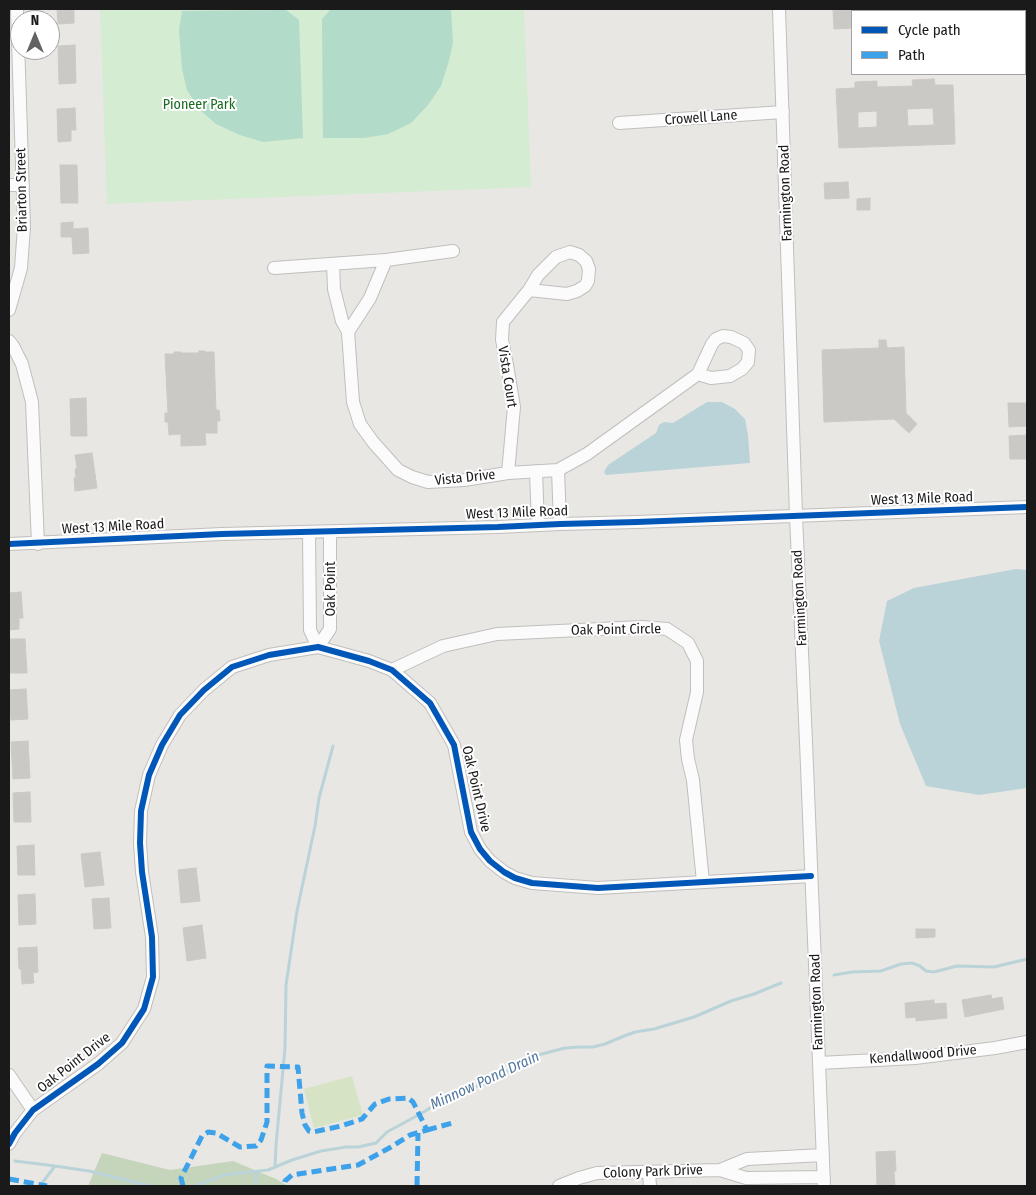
<!DOCTYPE html>
<style>
body{margin:0}
#map{position:relative;width:1036px;height:1195px;overflow:hidden;background:#e9e7e3;font-family:"Fira Sans Condensed",sans-serif}
canvas{display:block}
.frame{position:absolute;inset:0;border:10px solid #1a1a1a;pointer-events:none}
.legend{position:absolute;left:851px;top:10px;width:175px;height:65px;box-sizing:border-box;background:#fff;border:1px solid #a3a3a3;margin:0;padding:6px 9px;list-style:none;font-size:15px;color:#1a1a1a}
.legend li{display:flex;align-items:center;gap:10px;height:25px}
.legend b{width:25px;border:1px solid #a3a3a3}
.north{position:absolute;left:10px;top:10px;width:50px;height:50px;box-sizing:border-box;background:#fff;border:1px solid #a3a3a3;border-radius:50%;rotate:0deg;font-size:14px;font-weight:700;line-height:20px;text-align:center;color:#1a1a1a}
.north::after{content:'';display:block;margin:auto;width:18px;height:22px;background:#626260;clip-path:polygon(50% 0,100% 100%,50% 72%,0 100%)}
</style>
<div id="map">
<canvas width="1036" height="1195"></canvas>
<div class="frame"></div>
<ul class="legend">
<li><b style="height:6px;background:#0057b8"></b>Cycle path</li>
<li><b style="height:6px;background:#3da2ea"></b>Path</li>
</ul>
<div class="north">N</div>
</div>
<script>
const c = document.querySelector('canvas').getContext('2d');
c.lineJoin = 'round';
function fill(path, color) {
  c.fillStyle = color;
  c.fill(path, 'evenodd');
}
function shape(rows) {
  const path = new Path2D();
  for (const r of rows) {
    path.moveTo(r[0], r[1]);
    for (let i = 2; i < r.length; i += 2) path.lineTo(r[i], r[i + 1]);
  }
  return path;
}
function trace(path, color, width, dash) {
  c.strokeStyle = color;
  c.lineWidth = width;
  c.lineCap = dash ? 'butt' : 'round';
  c.setLineDash(dash || []);
  c.stroke(path);
}
function label(font, color, halo, rows, align = 'center') {
  c.font = font + ' "Fira Sans Condensed",sans-serif';
  c.lineWidth = 4;
  c.setLineDash([]);
  c.textBaseline = 'middle';
  c.strokeStyle = halo;
  c.fillStyle = color;
  for (const [text, x, y, turn = 0] of rows) {
    c.save();
    c.translate(x, y);
    c.rotate((+turn || 0) * Math.PI / 180);
    c.textAlign = isNaN(turn) ? turn : align;
    if (halo) c.strokeText(text, 0, 0);
    c.fillText(text, 0, 0);
    c.restore();
  }
}
fill(shape([
 [352,1076,363,1115,314,1128,304,1089]
]), '#d6e3c5');
fill(shape([
 [102,1153,170,1170,233,1161,276,1179,288,1186,88,1186]
]), '#c5d5bb');
fill(shape([
 [100,9,524,9,531,187,107,204]
]), '#d3ecd2');
fill(shape([
 [331,9,451,9,453,43,448,64,441,86,428,105,411,123,388,134,364,138,323,138,322,19],
 [286,10,299,20,303,138,263,142,240,135,216,124,200,110,187,90,182,69,179,29,182,11]
]), '#b3dbca');
fill(shape([
 [707,402,722,402,735,409,745,419,748,435,750,463,606,475,604,472,608,465,656,433,659,425,664,422,673,423],
 [1016,569,1027,570,1027,788,979,795,926,786,900,724,879,641,887,601,914,588]
]), '#bad3d8');
trace(shape([
 [834,975,852,972,881,971,901,964,912,963,920,966,926,971,934,972,957,966,994,967,1027,959],
 [15,1161,55,1166,89,1171,151,1186],
 [275,1167,276,1145,285,1048,286,985,297,911,315,826,319,798,333,746],
 [40,1186,55,1166],
 [194,1186,224,1175,268,1170,292,1160,321,1151,346,1147,358,1147,376,1143,387,1132,424,1112,449,1095,457,1091,475,1087,492,1080,511,1069,538,1055,565,1048,579,1047,593,1047,605,1044,624,1036,635,1032,654,1029,694,1017,731,1001,754,994,781,983],
 [255,1186,257,1172]
]), '#bad3d8', 3);
const building = shape([
 [57,9,74,9,74,23,58,24,57,9],
 [833,9,951,9,951,11,852,11,852,28,834,29,833,9],
 [75,45,76,83,59,84,58,46,75,45],
 [934,79,935,85,953,85,955,144,839,148,836,89,855,88,855,82,877,81,877,87,913,86,912,80,934,79],
 [933,108,934,125,908,126,907,109,933,108],
 [877,111,877,127,858,128,858,112,877,111],
 [75,108,76,130,71,130,71,141,58,142,57,109,75,108],
 [60,165,77,165,78,203,61,203,60,165],
 [848,182,849,198,825,199,824,183,848,182],
 [870,198,870,210,857,210,857,199,870,198],
 [73,222,73,229,88,228,89,253,73,254,72,237,61,237,61,223,73,222],
 [879,340,886,340,887,348,904,347,906,413,917,424,909,433,894,419,824,422,822,350,879,348,879,340],
 [199,351,205,351,205,352,214,352,216,410,219,410,220,421,217,421,217,433,205,433,206,445,181,446,181,434,169,435,168,422,165,422,165,413,168,413,165,354,174,354,174,352,181,352,181,353,199,353,199,351],
 [86,398,87,436,71,436,70,399,86,398],
 [1008,403,1027,403,1027,426,1009,427,1008,403],
 [1027,435,1027,459,1010,459,1009,436,1027,435],
 [92,453,97,488,75,491,74,478,76,478,75,469,77,468,75,455,92,453],
 [21,592,23,618,19,618,19,629,9,630,9,593,21,592],
 [9,639,25,639,27,673,9,673,9,639],
 [26,689,28,719,11,720,9,690,26,689],
 [28,741,30,778,13,779,11,742,28,741],
 [30,792,31,822,14,822,13,793,30,792],
 [34,845,35,875,18,875,17,846,34,845],
 [100,852,104,885,85,887,81,854,100,852],
 [196,868,200,901,181,903,178,870,196,868],
 [35,894,36,924,19,925,18,895,35,894],
 [109,898,111,928,94,929,92,899,109,898],
 [202,925,206,958,187,961,183,928,202,925],
 [916,929,935,929,935,937,916,938,916,929],
 [37,947,38,972,33,973,34,983,22,984,21,969,19,969,18,948,37,947],
 [991,995,992,999,1002,997,1004,1009,965,1017,962,1000,991,995],
 [934,1000,934,1004,946,1003,947,1018,916,1021,916,1017,906,1018,905,1003,934,1000],
 [895,1151,896,1171,894,1171,895,1186,877,1186,876,1152,895,1151]
]);
fill(building, '#cbc9c6');
trace(building, '#ccc9c5', 1);
const minor = shape([
 [779,9,796,516,806,742,824,1186],
 [619,123,783,112],
 [9,185,23,185],
 [333,264,334,289,342,321,348,332,353,402,360,424,373,442,398,470,412,477,428,482,464,480,508,473,558,470,587,454,698,374,712,344,716,339,723,336,731,337,744,343,749,350,748,362,742,369,730,376,711,378,698,374],
 [274,268,386,260,453,251],
 [9,310,21,268,24,227,17,9],
 [348,332,370,298,386,260],
 [9,341,13,346,22,364,32,402,38,544],
 [558,470,560,524],
 [536,471,538,525],
 [508,473,514,407,507,365,502,340,503,322,529,290,538,275,556,257,570,252,579,255,586,261,589,269,588,281,585,286,577,291,567,294,529,290],
 [309,532,310,630,318,647,330,629,330,532],
 [9,544,222,534,498,527,560,524,637,522,1027,507],
 [392,670,443,646,497,634,642,627,667,629,688,643,697,661,697,692,686,740,688,759,693,780,703,882],
 [819,1063,915,1058,995,1048,1027,1042],
 [9,1075,33,1110],
 [9,1144,15,1133,33,1110,98,1064,122,1043,144,1009,153,977,152,937,142,872,140,843,141,811,149,775,162,745,180,715,204,690,232,667,269,655,318,647,369,661,392,670,430,703,454,745,471,832,480,849,490,861,504,872,515,878,532,883,598,888,811,876],
 [720,1170,747,1159,823,1155],
 [649,1172,650,1186],
 [559,1186,579,1178,597,1173,720,1170,746,1178,824,1177]
]);
trace(minor, '#c0bfbd', 14);
trace(minor, '#fcfbfb', 12);
trace(shape([
 [427,1130,456,1122],
 [9,1179,47,1186],
 [183,1186,181,1178,202,1136,208,1132,216,1133,240,1147,256,1146,261,1140,267,1122,267,1066,298,1067,302,1113,305,1125,309,1131,313,1132,341,1126,362,1119,375,1104,389,1099,408,1098,413,1102,427,1130,410,1135,391,1147,358,1165,292,1175,285,1181,284,1186],
 [417,1186,418,1133]
]), '#3da2ea', 5, [10, 5]);
trace(shape([
 [9,544,222,534,498,527,560,524,637,522,1027,507],
 [9,1144,15,1133,33,1110,98,1064,122,1043,144,1009,153,977,152,937,142,872,140,843,141,811,149,775,162,745,180,715,204,690,232,667,269,655,318,647,369,661,392,670,430,703,454,745,471,832,480,849,490,861,504,872,515,878,532,883,598,888,811,876]
]), '#0057b8', 6);
label('14px', '#176a1e', '#fff', [
 ["Pioneer Park",199,105]
]);
label('14px', '#1a1a1a', '#fff', [
 ["Crowell Lane",701,118,-4],
 ["Briarton Street",22,190,-91],
 ["Farmington Road",786,193,-92],
 ["Vista Court",507,377,81],
 ["Vista Drive",465,478,-6],
 ["West 13 Mile Road",922,499,-2],
 ["West 13 Mile Road",517,513,-2],
 ["West 13 Mile Road",113,527,-3],
 ["Oak Point",331,589,-90],
 ["Farmington Road",800,598,-93],
 ["Oak Point Circle",616,630,-1],
 ["Oak Point Drive",476,789,77],
 ["Farmington Road",817,1002,-92],
 ["Kendallwood Drive",923,1055,-5],
 ["Oak Point Drive",74,1063,-38],
 ["Colony Park Drive",653,1172,-2]
]);
label('italic 15px', '#53799e', '#fff', [
 ["Minnow Pond Drain",485,1081,-25]
]);
</script>
